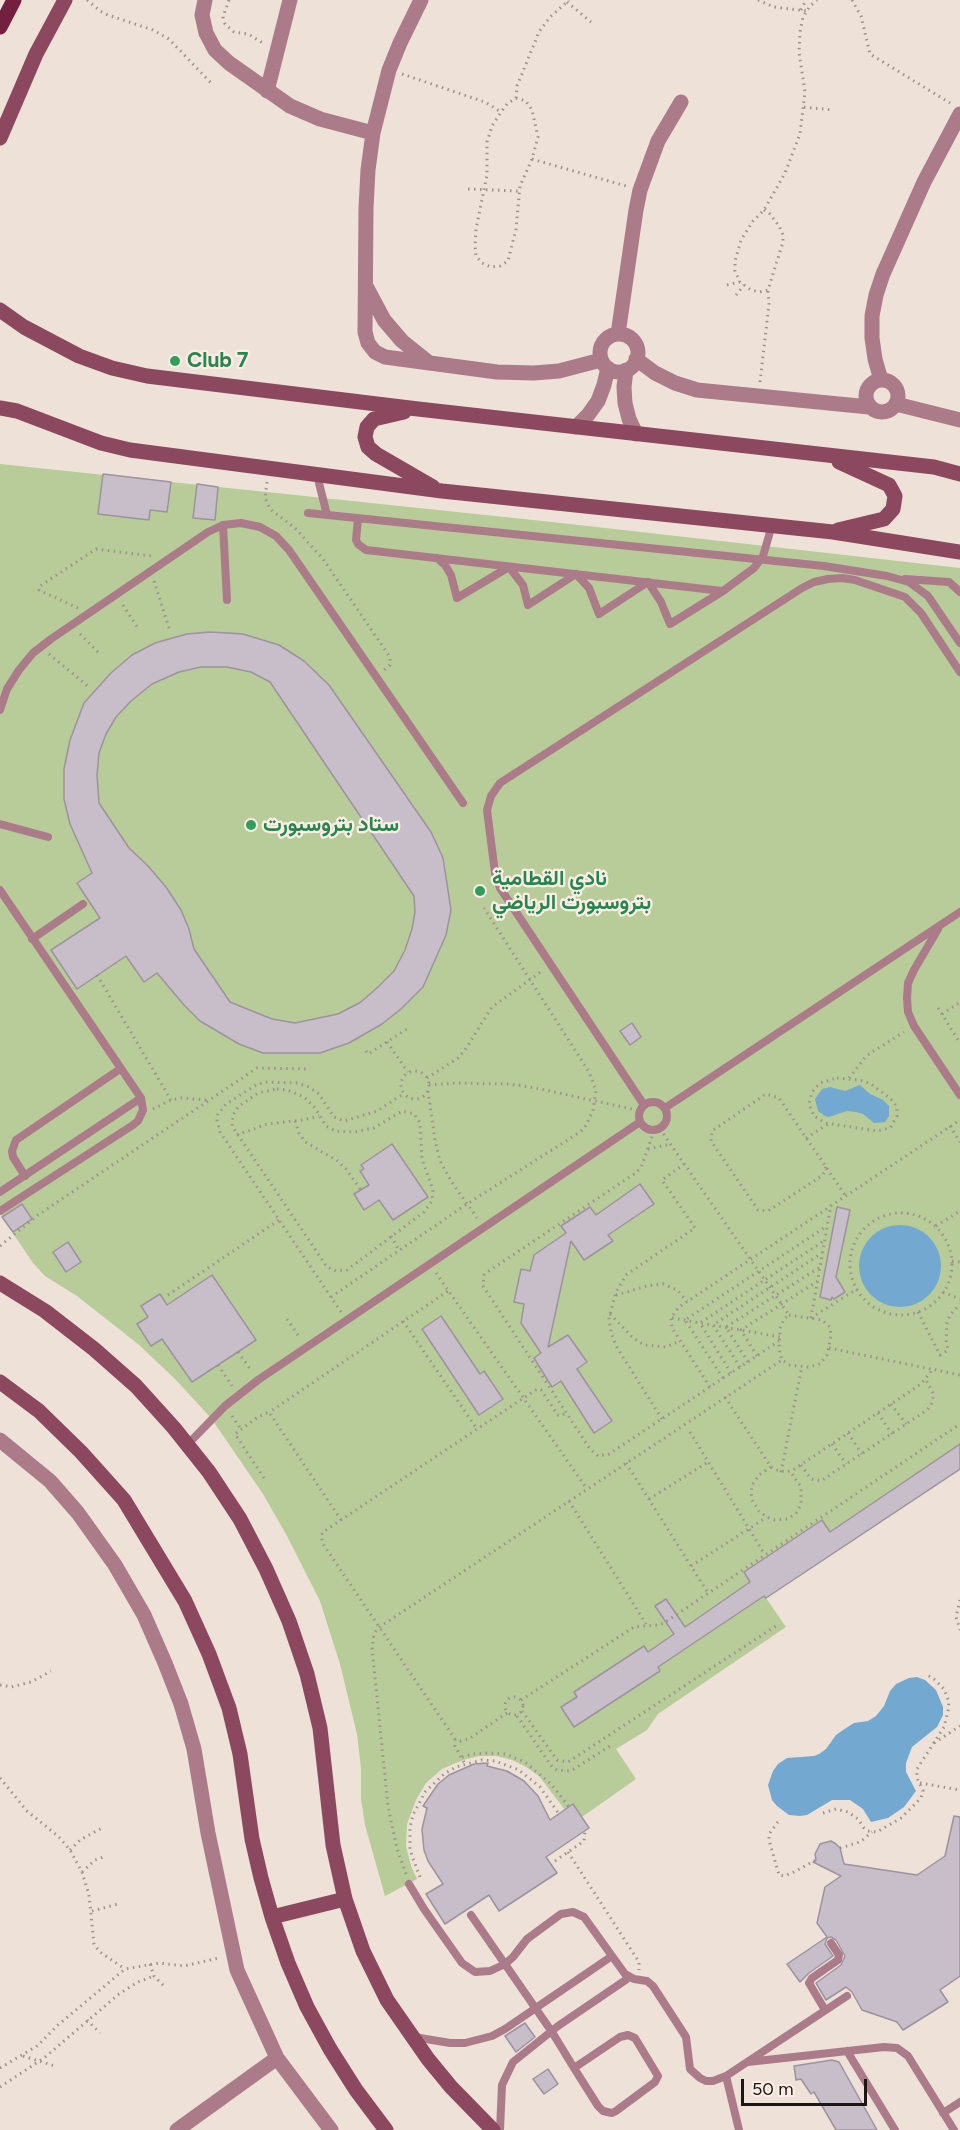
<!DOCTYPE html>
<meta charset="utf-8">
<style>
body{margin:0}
#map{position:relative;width:960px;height:2130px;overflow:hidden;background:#eee1d8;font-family:Figtree,sans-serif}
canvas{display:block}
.scale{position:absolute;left:741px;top:2079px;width:126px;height:27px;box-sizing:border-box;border:3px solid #1b1613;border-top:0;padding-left:8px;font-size:18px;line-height:21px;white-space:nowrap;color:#1b1613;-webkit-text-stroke:4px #fceee6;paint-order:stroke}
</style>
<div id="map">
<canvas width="960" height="2130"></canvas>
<div class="scale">50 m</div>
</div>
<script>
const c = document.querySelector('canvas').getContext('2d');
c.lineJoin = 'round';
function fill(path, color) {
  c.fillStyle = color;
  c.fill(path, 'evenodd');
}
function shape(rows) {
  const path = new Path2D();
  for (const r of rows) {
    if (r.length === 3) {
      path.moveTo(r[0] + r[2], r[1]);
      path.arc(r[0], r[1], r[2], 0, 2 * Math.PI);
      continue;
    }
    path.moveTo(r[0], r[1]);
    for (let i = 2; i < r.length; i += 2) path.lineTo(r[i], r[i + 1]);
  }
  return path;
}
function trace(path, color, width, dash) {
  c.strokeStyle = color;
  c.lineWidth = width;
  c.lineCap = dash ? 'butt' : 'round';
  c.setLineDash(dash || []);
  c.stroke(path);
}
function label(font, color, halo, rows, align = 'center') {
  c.font = font + ' Figtree,Vazirmatn,sans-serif';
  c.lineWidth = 4.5;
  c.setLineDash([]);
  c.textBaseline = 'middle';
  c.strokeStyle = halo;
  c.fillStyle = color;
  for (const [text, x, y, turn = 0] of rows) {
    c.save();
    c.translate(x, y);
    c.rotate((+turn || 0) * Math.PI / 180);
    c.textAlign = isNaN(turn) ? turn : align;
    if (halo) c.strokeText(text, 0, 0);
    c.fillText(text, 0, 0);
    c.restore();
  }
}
fill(shape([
 [0,464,552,522,960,568,960,1469,766,1598,786,1627,658,1714,647,1730,616,1749,636,1779,582,1817,573,1805,565,1810,539,1776,526,1767,512,1760,496,1756,479,1756,463,1760,442,1769,426,1783,416,1800,407,1824,406,1846,411,1866,417,1879,385,1896,365,1825,361,1799,361,1768,357,1734,340,1664,320,1601,287,1536,263,1494,211,1418,175,1379,138,1344,77,1296,45,1276,33,1263,0,1214]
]), '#b7cc98');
fill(shape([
 [860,1085,870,1094,883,1100,889,1106,889,1116,885,1122,874,1123,863,1114,856,1112,847,1111,829,1117,825,1116,818,1111,815,1099,822,1089,830,1087,845,1091],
 [900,1266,41],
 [917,1677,925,1680,936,1690,943,1707,943,1715,937,1727,912,1747,906,1763,906,1772,916,1791,904,1807,888,1818,871,1822,863,1809,850,1800,832,1800,807,1815,800,1816,789,1815,777,1806,772,1800,768,1785,773,1771,778,1764,787,1758,814,1756,819,1754,826,1749,836,1735,843,1730,854,1723,868,1721,876,1716,884,1706,890,1691,896,1684,909,1678]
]), '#73a8d0');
const building = shape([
 [103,474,171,482,167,512,150,510,149,520,98,514,103,474],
 [197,484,218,487,215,520,193,518,197,484],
 [210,632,243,634,279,645,304,661,329,685,431,832,443,858,451,910,446,935,423,987,401,1009,382,1024,349,1043,320,1053,263,1053,239,1044,200,1021,184,1005,157,973,144,982,126,956,77,989,51,950,100,918,77,883,92,873,70,824,64,799,64,769,70,740,84,703,111,673,132,655,155,643,187,634,210,632],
 [201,667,227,667,251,672,270,682,414,896,415,912,412,929,405,950,394,971,378,987,361,1002,338,1014,295,1023,272,1019,230,1002,194,949,189,929,181,910,166,887,148,866,129,848,99,803,97,775,99,753,106,734,116,717,131,701,152,684,179,672,201,667],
 [632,1023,641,1037,630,1045,620,1031,632,1023],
 [392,1144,428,1197,393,1220,379,1200,364,1210,354,1194,369,1185,360,1171,364,1169,361,1165,392,1144],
 [640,1184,654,1204,608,1235,613,1241,584,1260,571,1241,548,1347,568,1335,587,1362,577,1369,612,1421,594,1433,561,1381,552,1387,534,1358,541,1353,521,1323,524,1304,514,1302,521,1269,530,1271,534,1255,566,1233,561,1226,590,1207,596,1215,640,1184],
 [22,1204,32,1219,13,1232,2,1217,22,1204],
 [837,1207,850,1210,836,1277,845,1292,834,1299,832,1297,831,1300,820,1297,837,1207],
 [68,1242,81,1262,66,1272,53,1252,68,1242],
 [212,1275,256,1340,192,1382,162,1339,151,1346,137,1324,148,1317,141,1306,160,1294,167,1305,212,1275],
 [441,1316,480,1374,484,1371,503,1399,479,1415,422,1329,441,1316],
 [960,1444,960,1469,766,1598,764,1596,658,1667,660,1671,574,1727,561,1707,577,1697,574,1692,644,1646,648,1652,674,1634,655,1606,666,1599,685,1627,750,1582,744,1572,822,1520,830,1532,960,1444],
 [488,1763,487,1766,507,1771,524,1781,538,1796,550,1820,573,1804,589,1828,546,1857,557,1873,499,1911,489,1895,445,1924,426,1894,443,1884,428,1861,424,1850,422,1829,427,1808,423,1806,438,1784,449,1775,474,1764,488,1763],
 [954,1816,960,1817,960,1976,940,1990,948,2002,903,2030,897,2022,862,2010,852,1992,846,1987,826,2000,816,1983,841,1965,845,1956,836,1940,831,1937,827,1938,825,1944,833,1956,809,1973,800,1982,787,1964,827,1937,817,1923,825,1887,841,1876,813,1862,816,1860,815,1854,820,1844,831,1841,836,1844,840,1848,844,1864,917,1875,945,1856,954,1816],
 [525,2023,535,2037,516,2052,505,2036,525,2023],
 [832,2060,839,2062,877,2130,836,2130,814,2092,811,2094,801,2079,796,2080,794,2066,832,2060],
 [548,2069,558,2084,544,2094,533,2079,548,2069]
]);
fill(building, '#c8bec9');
trace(building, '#9d939e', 1.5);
trace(shape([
 [87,0,100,11,108,15,153,30,169,39,211,83],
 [229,0,223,17,225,24,234,32,248,34,263,43],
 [758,0,774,7,807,11],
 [852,0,861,16,870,54,950,103],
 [567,2,591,22],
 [801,10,806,0],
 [402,74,485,102,501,112],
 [516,98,526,101,532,110,538,137,532,159,520,186,516,229,508,261,500,266,491,267,482,263,476,256,475,246,476,229,487,175,487,142,492,126,501,112,507,104,516,98],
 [516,98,517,86,539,32,550,17,569,0],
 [804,107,833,110],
 [532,159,626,186],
 [468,189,519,191],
 [764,210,770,214,779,226,783,235,783,242,768,290,759,292,751,290,740,282,735,271,735,261,741,240,753,221,764,210,785,173,800,134,805,92,799,52,800,32,803,17,810,6,817,0],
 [727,285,740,282],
 [736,295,744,285],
 [760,382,769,304,768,290],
 [267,482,265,498,270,509,295,528,323,559,390,657,390,665,384,670],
 [154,581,170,631],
 [123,605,138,628],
 [78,608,41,591,39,590,40,586,96,549,152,556],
 [80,634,100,654],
 [49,654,89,687],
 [97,975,171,1100],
 [938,1008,960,1043],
 [942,1014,959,1003],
 [387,1042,408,1072],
 [366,1051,368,1054,407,1029,405,1026],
 [415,1085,14],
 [427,1078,458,1058,465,1050,492,1007,542,971],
 [837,1078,860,1080,871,1084,887,1096,894,1102,897,1109,897,1116,890,1128,877,1131,825,1123,814,1116,809,1104,812,1092,820,1083,837,1078],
 [849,1078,866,1056,904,1032],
 [429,1085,456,1083,510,1084,536,1088,632,1109],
 [277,1089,287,1090,304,1097,316,1109,326,1126,335,1131,354,1132,374,1128,402,1111,414,1114,420,1123,422,1159,433,1190,432,1201,424,1212,347,1270,336,1271,327,1267,232,1126,233,1115,238,1107,258,1093,277,1089],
 [428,1091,435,1140,440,1161,451,1181,477,1218],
 [153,1109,171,1100,181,1098,207,1100],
 [295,1121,299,1133,305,1142,338,1161,346,1169,361,1190],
 [950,1126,960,1142],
 [660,1129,789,1315],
 [654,1131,642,1165,637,1172,489,1271,484,1275,483,1286,590,1449,598,1456,609,1454,779,1341],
 [237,1135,267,1124,303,1120,319,1116],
 [806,1138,828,1124],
 [648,1149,671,1144],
 [826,1167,823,1175,768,1211,758,1210,711,1141,712,1131,766,1094,779,1098,826,1167,845,1195],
 [901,1264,51],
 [936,1226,960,1211],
 [391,1236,399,1250],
 [0,1246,38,1215,257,1068,308,1069],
 [952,1261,960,1262],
 [436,1273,587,1489],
 [943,1292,960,1299],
 [168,1295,279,1220],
 [616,1295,647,1286,663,1284,677,1290,687,1301],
 [331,1297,467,1204,580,1132,585,1127,593,1111,596,1090,589,1072,484,908],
 [341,1312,220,1132,217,1120,218,1114,226,1104,256,1085,265,1082,297,1083,309,1087,319,1094,334,1117,344,1121,377,1111,403,1094],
 [918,1312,940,1355,948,1350,946,1340,947,1323,950,1315,960,1304],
 [610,1314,632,1337,644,1345,666,1347,680,1341],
 [789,1315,822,1320,830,1327,831,1336,827,1355,820,1364,808,1367,790,1365,782,1360,779,1350,780,1329,784,1319,789,1315],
 [672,1318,780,1337],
 [811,1318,831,1205],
 [811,1318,857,1289],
 [287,1319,300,1338],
 [403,1321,477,1429],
 [829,1348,960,1375],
 [238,1352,251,1370],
 [757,1356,741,1330,818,1281],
 [748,1362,726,1327,820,1267],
 [218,1365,232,1386],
 [740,1367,713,1325,822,1253],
 [731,1373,700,1323,825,1240],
 [723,1378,685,1320,827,1226],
 [710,1387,672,1328,671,1318,679,1307,960,1120],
 [725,1397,771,1467,776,1470,787,1472,793,1470,921,1384,933,1369],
 [891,1404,906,1424],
 [878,1413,892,1434],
 [232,1416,241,1429],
 [662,1419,616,1346,611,1332,609,1318,616,1292,626,1275,695,1228,662,1180,684,1164],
 [690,1432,765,1555],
 [848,1433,862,1454],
 [832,1444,846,1464],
 [626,1463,708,1593],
 [801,1465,811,1479,821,1481,927,1410,931,1405,934,1395,926,1380],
 [771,1467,759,1475,752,1485,751,1492,752,1500,759,1511,767,1517,775,1520,788,1519,796,1513,801,1505,801,1487,790,1471],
 [781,1472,802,1366],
 [264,1478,235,1434,258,1417,271,1411],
 [649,1499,708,1462],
 [569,1501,646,1624],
 [341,1520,271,1415,271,1411,448,1291],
 [691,1566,767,1517],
 [960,1600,956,1617,960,1630],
 [0,1685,11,1687,31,1682,51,1671],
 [514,1706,9],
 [521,1700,634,1627,658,1625,664,1623,960,1424],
 [522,1711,557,1760,568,1762,776,1626],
 [507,1713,469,1739,460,1741,455,1739,323,1544,321,1536,323,1532,537,1389,541,1390,558,1415,561,1416,566,1413],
 [517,1716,552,1767,557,1770,569,1771,574,1769,610,1746],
 [455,1739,455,1746,465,1764],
 [934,1743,960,1726],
 [462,1757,473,1754,489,1753,505,1754,525,1762,552,1785,569,1807],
 [0,1778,27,1811,59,1837,70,1850,82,1872,89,1895,94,1944,100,1952,125,1969],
 [920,1783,960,1790],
 [823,1813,836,1809,848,1812,858,1819,864,1828,868,1831,877,1832,901,1818,921,1798,923,1791,917,1778,917,1769,944,1727,948,1711,949,1702,944,1689,933,1678,927,1675],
 [778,1822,769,1834,769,1840,779,1875,784,1876,794,1872,816,1860],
 [840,1848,860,1842,872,1832],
 [70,1850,80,1840,102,1828],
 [568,1852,639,1962,639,1970],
 [555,1861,584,1841,585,1831],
 [82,1872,95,1860,106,1856],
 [406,1874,397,1849,388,1806,372,1648,374,1634,378,1628,782,1360],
 [420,1877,410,1850,410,1827,413,1815,425,1792,444,1774,456,1767,482,1760,495,1761,519,1770,540,1787,559,1814],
 [92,1911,118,1904],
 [150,1964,154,1976,165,1987],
 [87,2020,100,2033],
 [23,2056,55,2066],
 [0,2068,37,2046,58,2025,125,1969,159,1963,184,1966,219,1958],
 [0,2087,44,2058,119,1994,138,1982,154,1976]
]), '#9d938c', 3, [1.5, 4.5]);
trace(shape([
 [317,475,327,515],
 [308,513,824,566,887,576,909,582,928,596,960,643],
 [358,519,356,540,358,544,366,550,722,591],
 [223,525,227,600],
 [437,558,445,565,451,575,457,598,509,567,523,585,528,605,576,574,589,588,599,614,648,582,661,602,670,624,723,591,754,568,763,556,772,525],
 [905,579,949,582,960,592],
 [0,710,7,689,19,670,33,653,51,639,208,532,223,525,241,523,260,527,276,536,289,550,463,803],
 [0,824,48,837],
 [0,890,141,1098,143,1110,138,1121,133,1125,0,1211],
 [938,929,914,970,908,983,907,998,908,1012,914,1026,960,1095],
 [32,939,83,904],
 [653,1116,14],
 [644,1105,500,888,495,873,487,810,491,796,500,783,802,588,814,582,828,579,842,578,855,580,905,597,921,613,960,672],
 [665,1108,960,912],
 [25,1176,13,1157,12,1151,16,1140,120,1069],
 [0,1192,141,1098],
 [187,1445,225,1406,258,1380,640,1122],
 [409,1884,424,1909,462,1963,475,1972,490,1971,505,1964,513,1957,527,1939,561,1914,573,1912,584,1917,625,1974,634,1979,647,1981,653,1986,686,2037,690,2069,700,2078,706,2081,713,2081,726,2076,847,1996],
 [471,1915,552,2032,574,2068,598,2106,603,2111,612,2113,616,2111,655,2082,658,2076,635,2038,628,2035,620,2037,574,2068],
 [825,2010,809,1983,812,1978,838,1960,839,1955,831,1943],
 [414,2037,450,2043,465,2043,492,2036,505,2029,612,1956],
 [847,2051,895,2130],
 [748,2062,884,2047,897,2048,908,2056,954,2130],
 [726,2076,739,2130],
 [943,2113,960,2102],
 [500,2130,502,2085,513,2062,558,2026,630,1977]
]), '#ac7b89', 8);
trace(shape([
 [205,0,202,15,206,33,215,50,229,63,290,106,320,119,373,133],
 [421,0,400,43,389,70,373,133,368,170,366,208,365,332,368,343,375,352,385,357,497,372,534,373,559,371,601,360],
 [267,91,290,0],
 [367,288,384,320,402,341,427,361],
 [618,334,636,210,640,190,658,141,681,102],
 [619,353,19],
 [636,359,655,373,675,383,697,390,869,407],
 [626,370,624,387,625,403,629,419,636,434],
 [882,396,16],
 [881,380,875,359,872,338,872,316,876,295,883,274,924,182,960,114],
 [896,404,960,420],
 [576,427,588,415,598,401,604,385,608,368],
 [0,1440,50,1481,78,1513,115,1565,144,1615,165,1663,181,1704,194,1749,208,1833,237,1970,277,2058,331,2130],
 [177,2130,277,2058]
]), '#ac7b89', 15);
trace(shape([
 [0,138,36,54,65,0],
 [0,310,24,327,79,356,112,368,147,376,418,409,934,467,960,474],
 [0,408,17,411,101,443,130,450,442,491,833,532,960,552],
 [404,412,374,419,367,427,365,437,368,447,376,454,433,487],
 [838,530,884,519,893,509,895,496,889,485,839,462],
 [0,1283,45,1311,94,1349,136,1386,174,1428,209,1472,240,1519,266,1569,289,1621,307,1674,320,1728,333,1845,345,1899,363,1951,387,2000,428,2059,451,2087,493,2130],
 [0,1382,39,1411,81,1452,124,1500,185,1601,209,1654,229,1708,240,1754,252,1839,261,1878,272,1917,288,1963,307,2007,330,2049,356,2090,386,2130],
 [272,1917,345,1899]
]), '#8c485e', 15);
trace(shape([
 [0,27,14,0]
]), '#731f40', 15);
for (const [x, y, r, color] of [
 [175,361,6,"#2e9e5b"],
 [251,825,6,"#2e9e5b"],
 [480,891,6,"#2e9e5b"]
]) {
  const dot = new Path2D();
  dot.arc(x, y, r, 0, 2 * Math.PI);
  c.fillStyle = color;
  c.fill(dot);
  trace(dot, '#fceee6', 2);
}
label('bold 21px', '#27864d', '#fceee6', [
 ["Club 7",187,361],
 ["ستاد بتروسبورت",263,825],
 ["نادي القطامية",492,879],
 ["بتروسبورت الرياضي",492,903]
], 'left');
</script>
